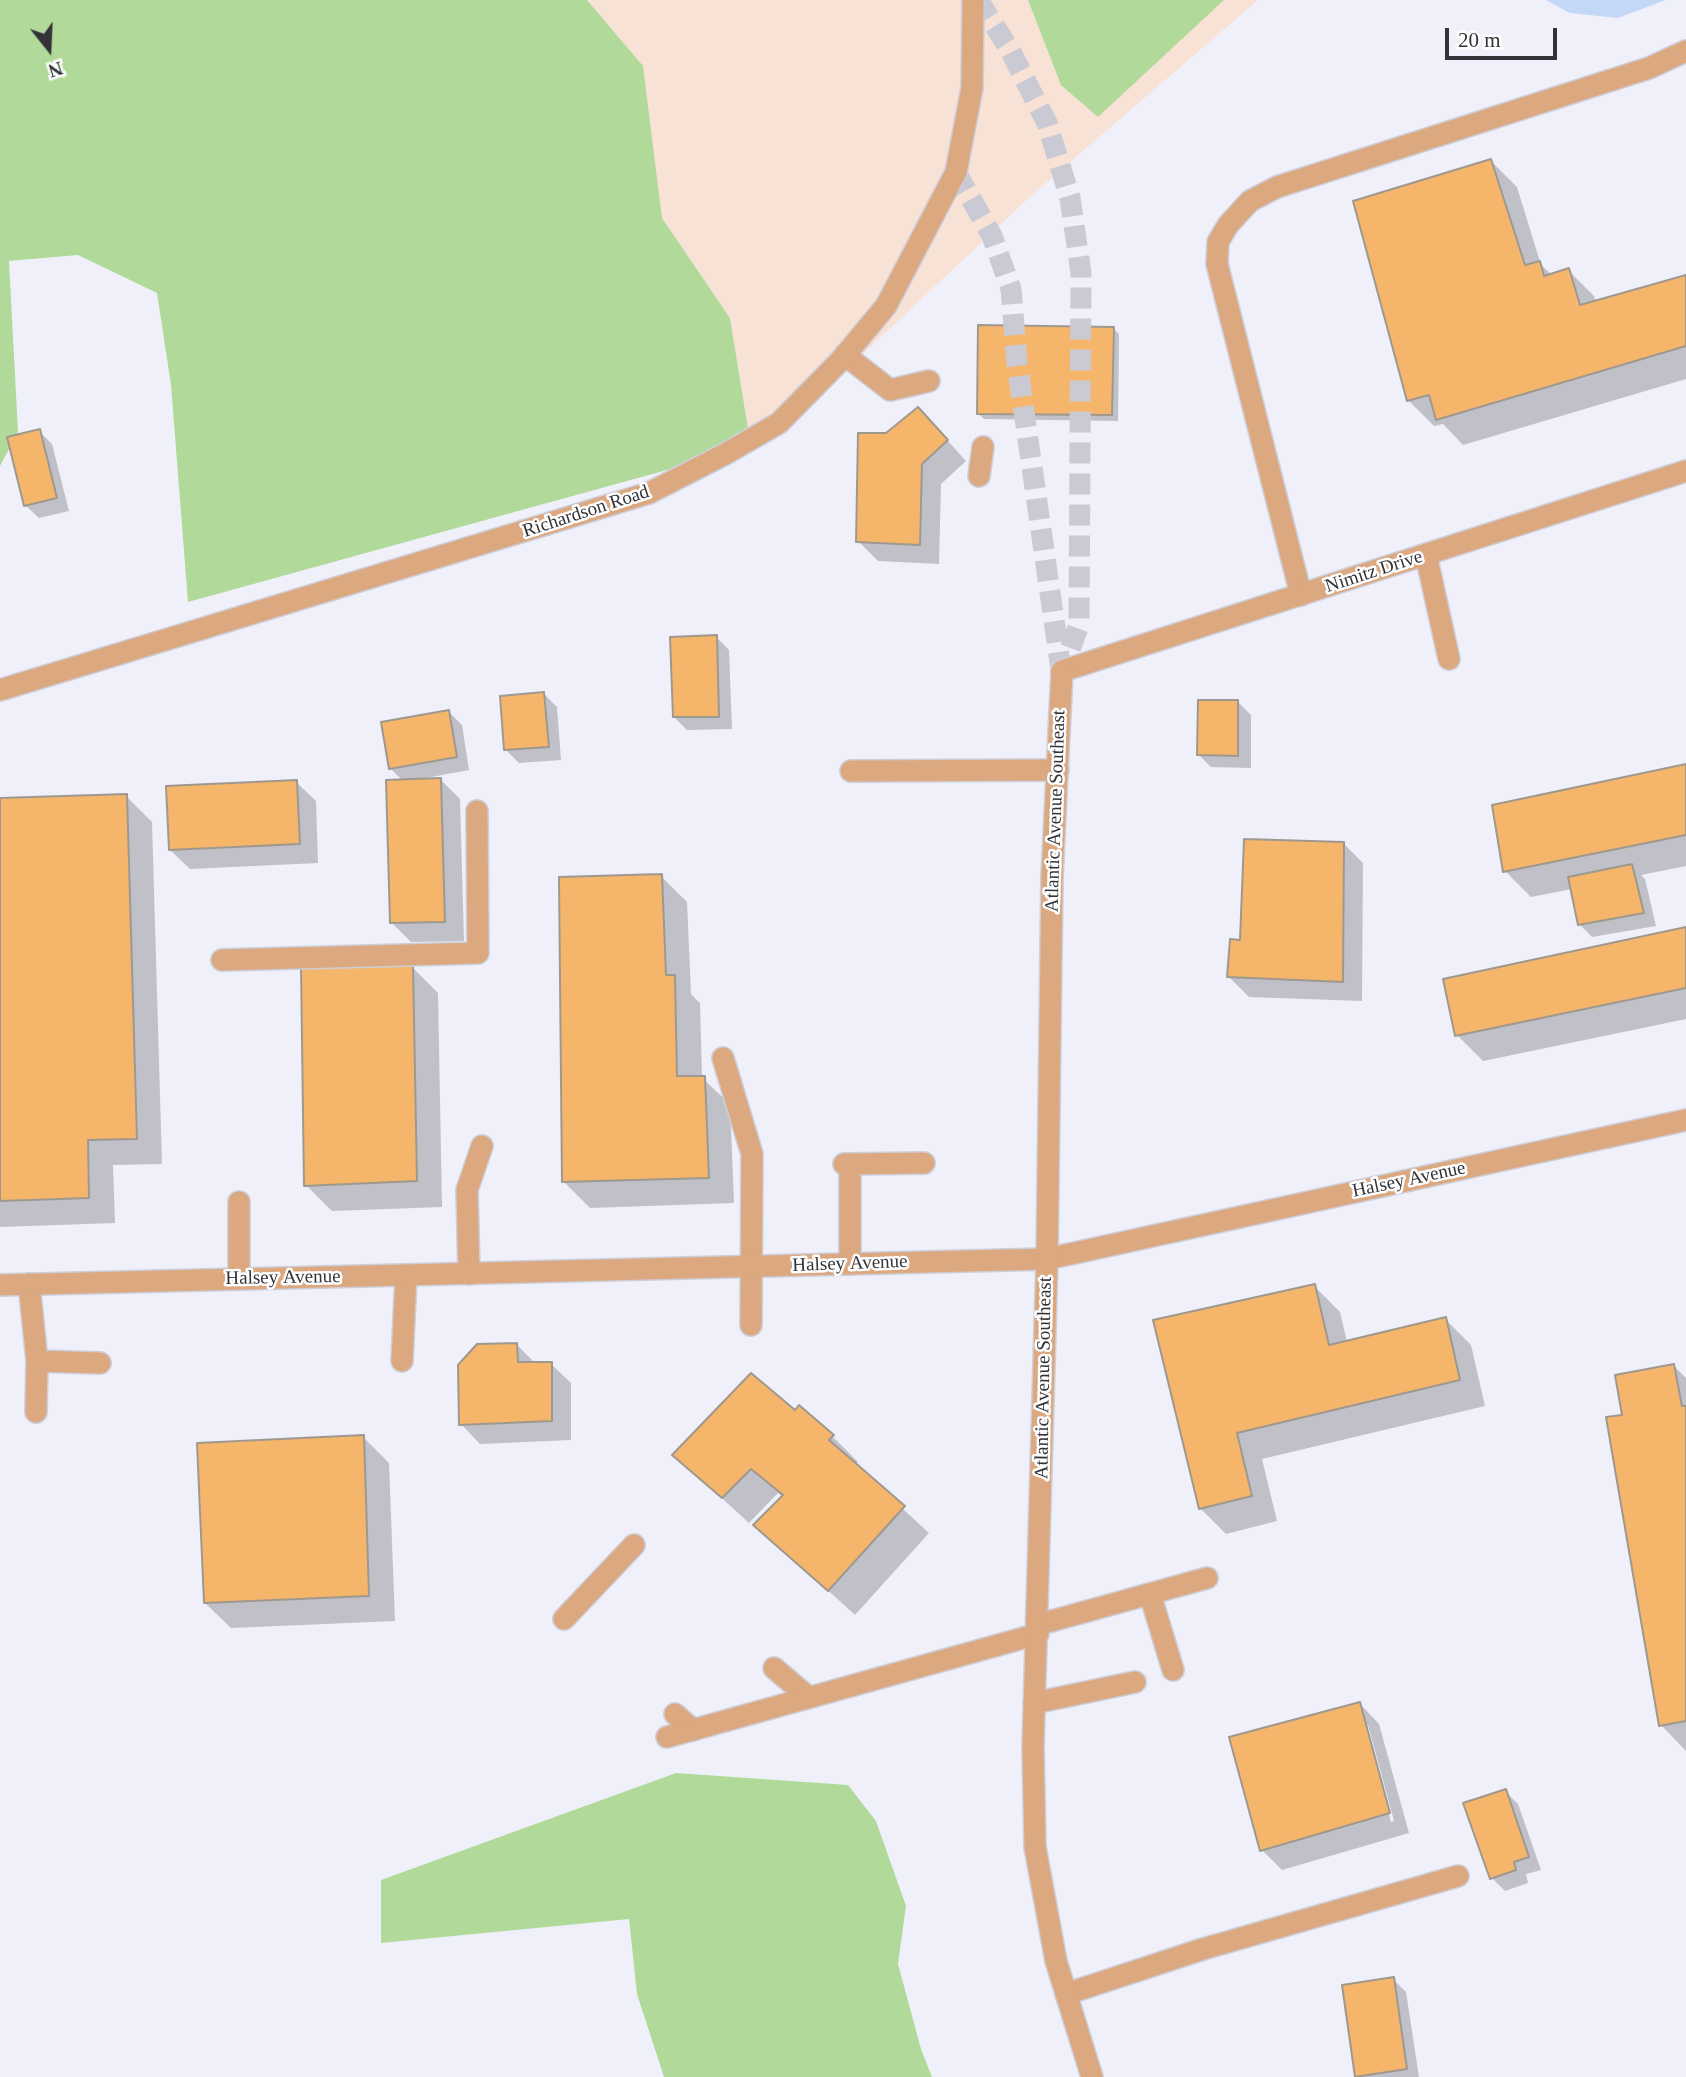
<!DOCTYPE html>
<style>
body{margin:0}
#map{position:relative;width:1686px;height:2077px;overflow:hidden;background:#f0f0fb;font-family:"Times New Roman",serif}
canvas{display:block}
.north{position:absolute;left:14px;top:14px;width:70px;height:70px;-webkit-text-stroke:5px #fefefe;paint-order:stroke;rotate:162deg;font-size:19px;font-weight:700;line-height:28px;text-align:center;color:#333337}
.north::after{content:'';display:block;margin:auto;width:24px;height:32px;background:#333337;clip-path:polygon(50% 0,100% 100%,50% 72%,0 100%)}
.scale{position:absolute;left:1445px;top:28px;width:112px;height:32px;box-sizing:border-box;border:4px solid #333337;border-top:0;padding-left:9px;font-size:21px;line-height:24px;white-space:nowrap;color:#333337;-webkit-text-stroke:5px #fefefe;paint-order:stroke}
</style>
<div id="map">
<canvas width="1686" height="2077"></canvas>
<div class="north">N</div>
<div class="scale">20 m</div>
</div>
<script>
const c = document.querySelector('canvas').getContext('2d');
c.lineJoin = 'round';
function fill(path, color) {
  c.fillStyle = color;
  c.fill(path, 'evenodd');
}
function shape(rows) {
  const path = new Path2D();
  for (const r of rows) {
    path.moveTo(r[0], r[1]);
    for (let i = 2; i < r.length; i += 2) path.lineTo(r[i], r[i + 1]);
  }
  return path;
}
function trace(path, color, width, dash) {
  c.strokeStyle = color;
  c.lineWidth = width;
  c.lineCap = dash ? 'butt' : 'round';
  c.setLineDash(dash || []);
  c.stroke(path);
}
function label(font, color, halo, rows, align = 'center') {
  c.font = font + ' "Times New Roman",serif';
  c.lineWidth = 5;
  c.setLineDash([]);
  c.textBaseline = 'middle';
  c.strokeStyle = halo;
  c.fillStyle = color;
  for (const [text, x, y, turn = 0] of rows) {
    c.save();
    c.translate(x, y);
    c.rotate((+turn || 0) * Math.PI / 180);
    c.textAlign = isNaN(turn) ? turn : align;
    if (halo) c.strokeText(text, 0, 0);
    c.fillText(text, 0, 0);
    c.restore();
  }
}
fill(shape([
 [587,0,1258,0,1032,195,863,354,805,404,750,441,730,318,662,218,643,67]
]), '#f8e2d5');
fill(shape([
 [0,0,587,0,643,66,662,218,730,318,750,441,725,454,188,602,171,385,157,293,78,255,9,261,18,432,0,466],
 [1028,0,1224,0,1098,117,1061,85],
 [676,1773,848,1785,876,1821,906,1906,898,1964,921,2049,932,2077,664,2077,637,1994,629,1919,381,1943,381,1880]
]), '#b1da9a');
fill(shape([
 [1546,0,1666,0,1618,18,1570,13]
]), '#c3d7f6');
fill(shape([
 [1491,161,1517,187,1541,265,1552,275,1568,270,1594,296,1596,302,1686,276,1686,379,1463,445,1443,424,1434,426,1409,401],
 [1113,328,1119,334,1118,421,984,419,978,413],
 [937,429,966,461,941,484,939,564,878,561,858,541,887,435],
 [39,431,52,444,69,511,39,518,25,505],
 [716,637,729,650,732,729,687,730,674,717],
 [544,694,557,707,561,760,519,763,506,750],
 [1238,702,1251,715,1251,768,1211,767,1198,754],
 [449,712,462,725,469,770,426,778,426,780,440,779,460,799,464,941,411,942,391,922,403,781,391,769],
 [1686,766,1686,866,1641,875,1645,879,1656,926,1592,937,1579,924,1572,889,1531,897,1505,871],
 [296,782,316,801,318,863,190,869,170,850],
 [126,796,152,822,162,1164,113,1165,115,1223,0,1227,0,800],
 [1344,844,1363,863,1362,1001,1249,997,1229,977],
 [661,876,687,902,691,994,700,1003,702,1078,730,1104,734,1203,590,1208,564,1182],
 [1686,929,1686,1019,1483,1061,1457,1035],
 [412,967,438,993,442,1207,332,1211,306,1185],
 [1314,1286,1340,1312,1347,1342,1445,1319,1471,1345,1485,1406,1262,1459,1277,1521,1226,1534,1200,1508,1155,1322],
 [517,1345,536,1364,551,1364,571,1383,571,1440,480,1444,461,1424],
 [1674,1366,1686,1378,1686,1751,1661,1725],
 [795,1412,832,1436,858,1462,855,1465,929,1533,855,1615,756,1525,783,1497,778,1493,749,1523,675,1455],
 [363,1437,389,1463,395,1621,231,1628,205,1603],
 [1360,1704,1379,1724,1409,1833,1282,1870,1262,1850],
 [1365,1725,1368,1725,1394,1821,1391,1822],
 [1505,1791,1518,1804,1541,1870,1526,1874,1528,1883,1505,1891,1492,1878],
 [1393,1979,1406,1992,1419,2077,1356,2077,1344,1986]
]), '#0003');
const building = shape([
 [1491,159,1525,265,1540,261,1544,276,1569,268,1580,305,1686,275,1686,346,1436,420,1429,395,1407,401,1353,201,1491,159],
 [978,325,1114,327,1112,415,977,414,978,325],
 [918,407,948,440,922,464,920,545,856,542,858,433,886,433,918,407],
 [40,429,57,498,24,506,7,437,40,429],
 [717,635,719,717,673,717,670,637,717,635],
 [544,692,549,747,504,750,500,696,544,692],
 [1198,700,1238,700,1238,756,1197,755,1198,700],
 [449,710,457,757,389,769,381,722,449,710],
 [1686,764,1686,835,1503,872,1492,805,1686,764],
 [441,778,445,922,390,923,386,780,441,778],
 [297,780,300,844,169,850,166,786,297,780],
 [127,794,137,1139,88,1140,89,1198,0,1201,0,798,127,794],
 [1244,839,1344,842,1343,982,1227,977,1230,939,1240,940,1244,839],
 [1632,864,1644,913,1578,925,1568,877,1632,864],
 [662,874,666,975,675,975,677,1076,705,1076,709,1178,562,1182,559,877,662,874],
 [1686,927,1686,988,1455,1036,1443,979,1686,927],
 [413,965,417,1181,304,1186,301,966,413,965],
 [1315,1284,1329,1345,1446,1317,1460,1380,1237,1433,1252,1496,1199,1509,1153,1320,1315,1284],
 [517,1343,518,1362,552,1362,552,1421,459,1425,458,1365,477,1344,517,1343],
 [1674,1364,1682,1406,1686,1406,1686,1721,1659,1726,1606,1417,1622,1415,1615,1375,1674,1364],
 [751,1373,795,1410,799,1405,834,1435,829,1440,905,1506,828,1591,753,1525,783,1495,751,1469,722,1498,672,1455,751,1373],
 [364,1435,369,1596,204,1603,197,1443,364,1435],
 [1360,1702,1390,1813,1260,1851,1229,1737,1360,1702],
 [1506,1789,1529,1857,1514,1862,1516,1870,1490,1879,1463,1803,1506,1789],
 [1394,1977,1407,2069,1355,2077,1342,1985,1394,1977]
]);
fill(building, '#f5b66b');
trace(building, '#9f988f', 2);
trace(shape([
 [978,0,1010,50,1047,123,1070,198,1081,273,1079,625,1062,671],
 [956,172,992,236,1011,289,1017,363,1061,669]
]), '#cacad4', 21, [21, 10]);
const service = shape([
 [845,355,890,390,929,381],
 [979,476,983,447],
 [1426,555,1449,659],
 [1301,595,1217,264,1218,242,1228,225,1250,201,1277,187,1649,68,1686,51],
 [851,771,1058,770],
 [222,960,478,953,477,811],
 [723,1058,752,1154,751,1325],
 [844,1164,924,1163],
 [850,1264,850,1164],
 [469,1274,467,1190,482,1146],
 [239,1279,239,1202],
 [29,1284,37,1361,100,1363],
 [402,1361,406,1275],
 [36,1412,37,1361],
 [1150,1594,1173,1670],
 [564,1619,634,1545],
 [1037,1625,1207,1578],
 [774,1668,808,1697],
 [1034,1703,1135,1682],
 [675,1714,693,1730],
 [1066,1994,1203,1949,1458,1876]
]);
const minor = shape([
 [1062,671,1686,471],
 [0,690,649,493,725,454,779,423,841,360,886,306,956,172,972,88,973,0],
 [0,1285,1047,1259,1686,1120],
 [667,1737,1038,1634]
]);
const tertiary = shape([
 [1062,671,1052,877,1047,1259,1033,1746,1035,1847,1056,1961,1092,2077]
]);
trace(service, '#ceced8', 24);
trace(minor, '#ceced8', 24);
trace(tertiary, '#ceced8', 24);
trace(service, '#dba880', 21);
trace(minor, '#dba880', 21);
trace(tertiary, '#dba880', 21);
label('19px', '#333337', '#fefefe', [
 ["Richardson Road",586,512,-18],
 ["Nimitz Drive",1374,572,-18],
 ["Atlantic Avenue Southeast",1056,811,-88],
 ["Halsey Avenue",1409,1180,-12],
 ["Halsey Avenue",850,1264,-2],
 ["Halsey Avenue",283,1278,-1],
 ["Atlantic Avenue Southeast",1044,1378,-89]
]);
</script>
